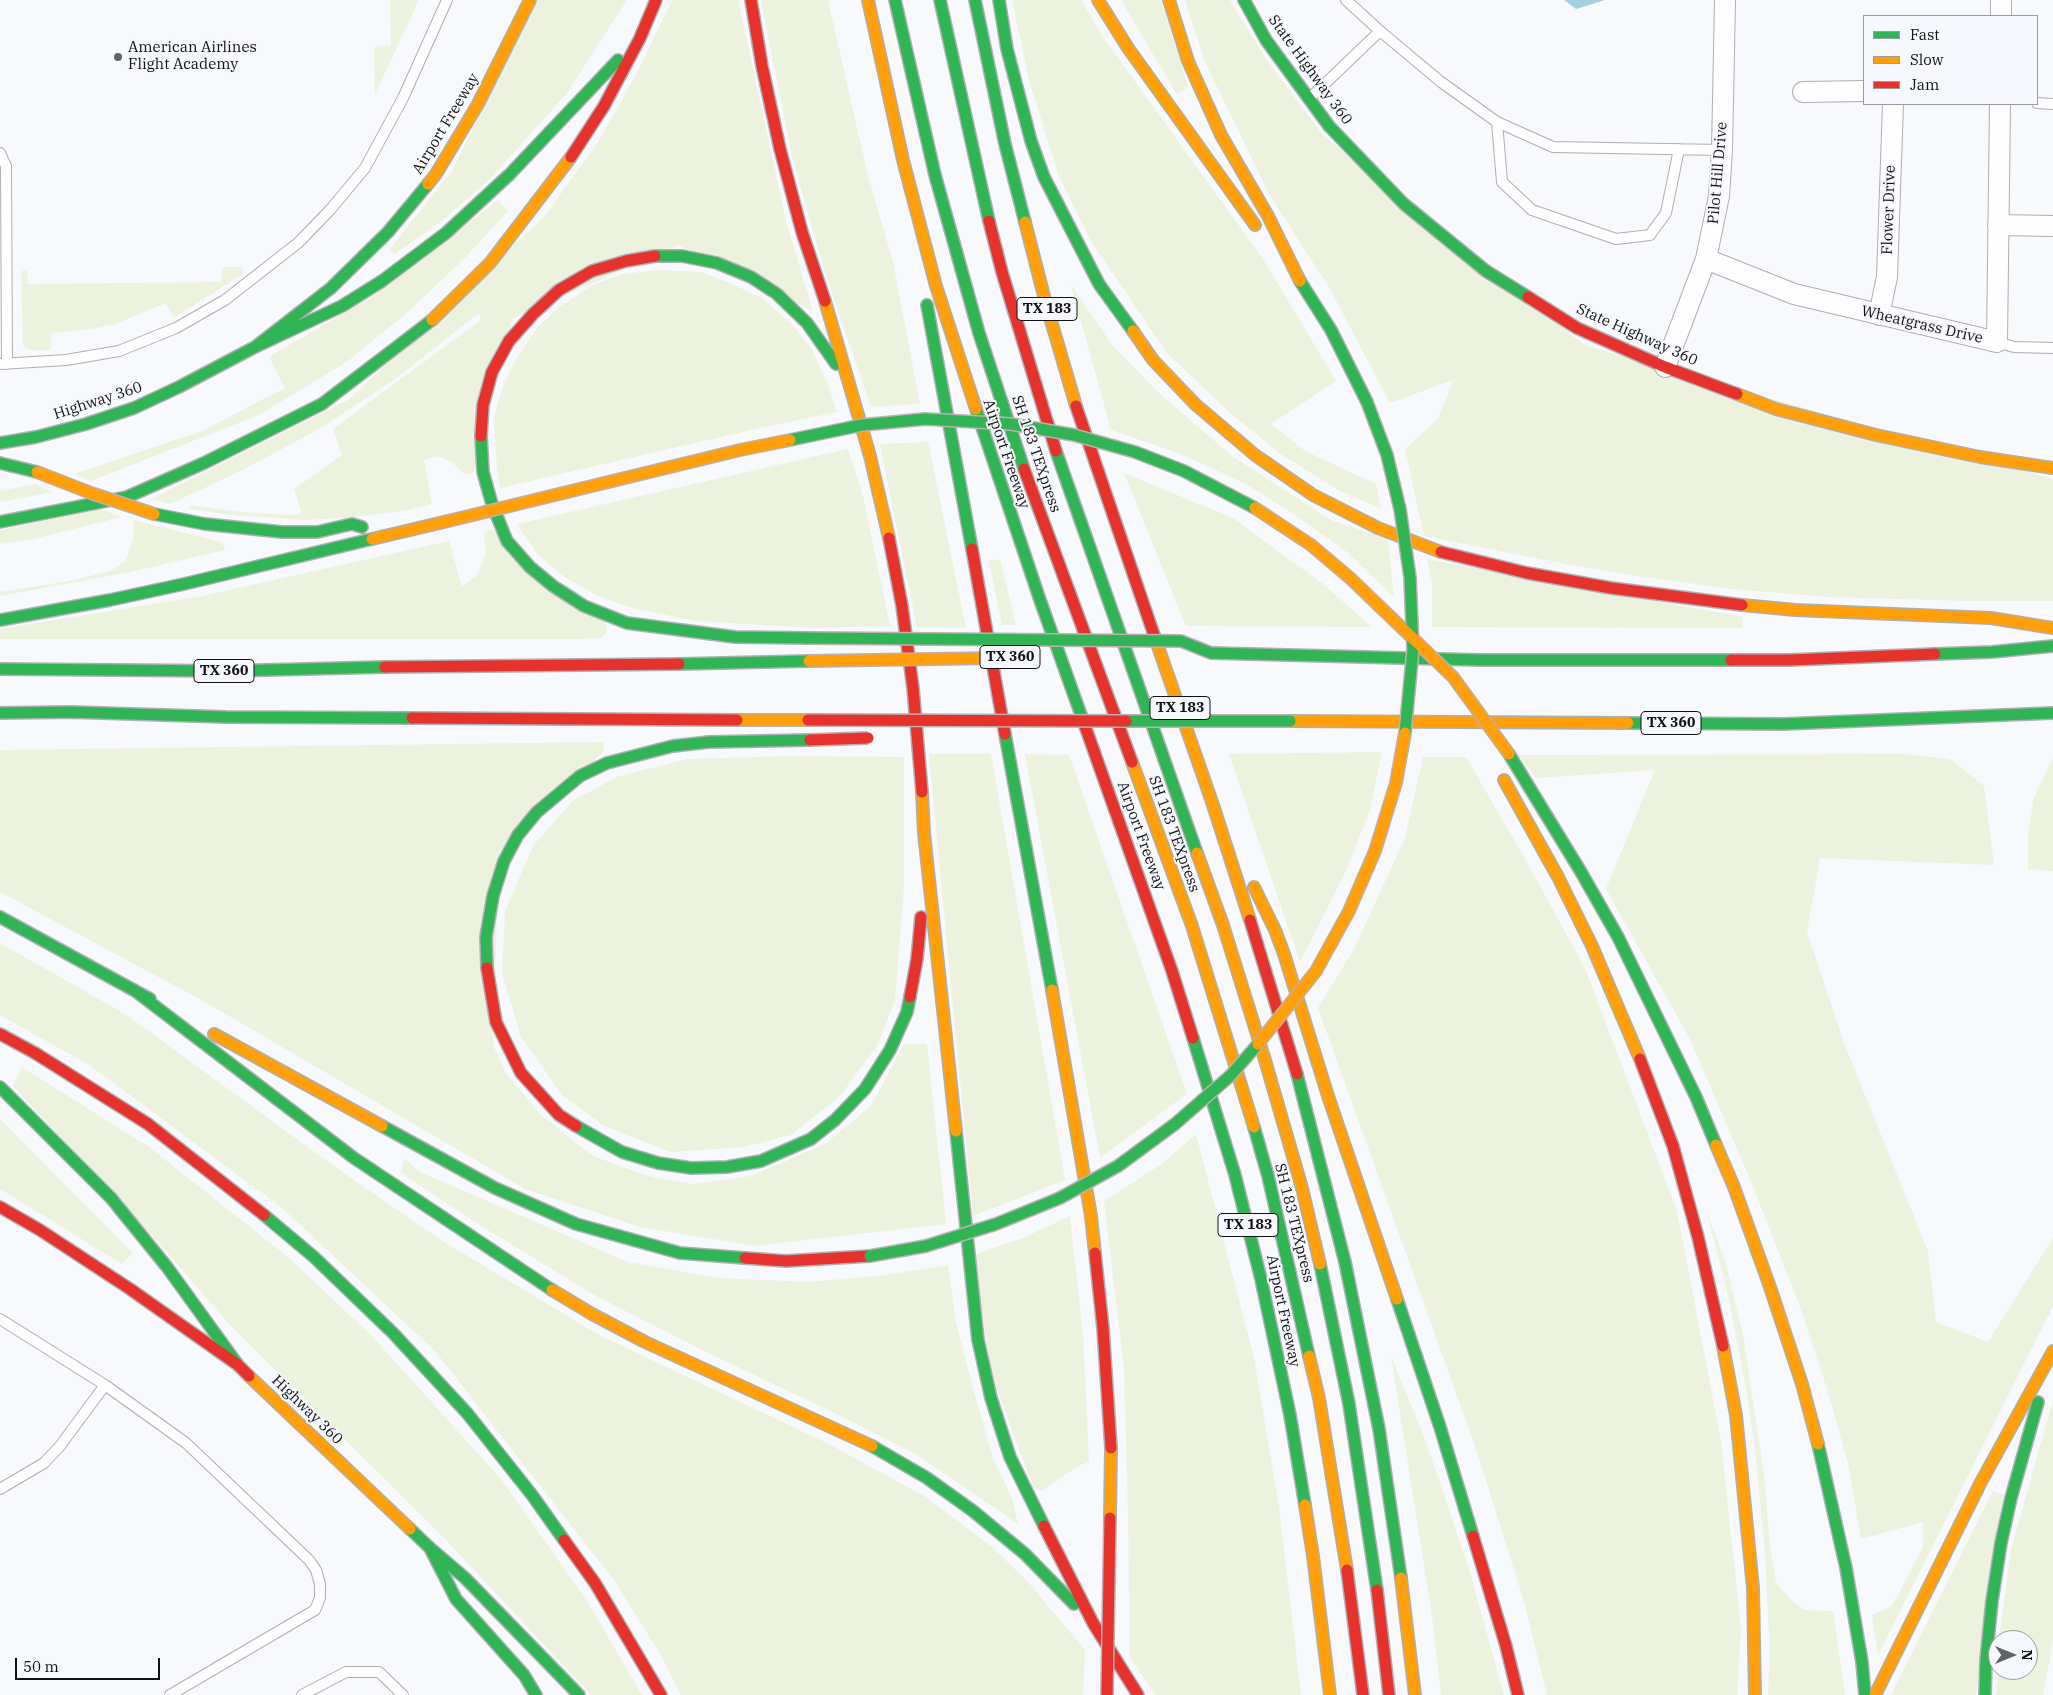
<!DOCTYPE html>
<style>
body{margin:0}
#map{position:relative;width:2053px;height:1695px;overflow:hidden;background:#f7f9fc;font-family:"IBM Plex Serif",serif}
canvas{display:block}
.legend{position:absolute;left:1863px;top:15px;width:175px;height:90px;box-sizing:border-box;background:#f6f8fd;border:1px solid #9a9c9f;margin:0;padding:6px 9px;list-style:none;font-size:15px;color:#111213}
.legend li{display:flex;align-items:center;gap:10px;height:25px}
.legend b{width:25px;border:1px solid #9a9c9f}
.north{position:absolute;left:1988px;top:1630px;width:50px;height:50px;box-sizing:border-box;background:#f6f8fd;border:1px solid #9a9c9f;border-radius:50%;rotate:90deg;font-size:14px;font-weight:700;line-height:20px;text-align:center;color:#111213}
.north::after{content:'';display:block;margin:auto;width:18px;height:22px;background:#626365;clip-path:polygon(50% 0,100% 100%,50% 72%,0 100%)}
.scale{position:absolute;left:15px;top:1658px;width:145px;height:22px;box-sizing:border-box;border:2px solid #111213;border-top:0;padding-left:6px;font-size:15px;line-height:18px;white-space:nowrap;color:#111213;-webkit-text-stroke:4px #f6f8fd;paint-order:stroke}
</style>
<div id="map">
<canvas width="2053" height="1695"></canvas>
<ul class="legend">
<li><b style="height:6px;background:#30b455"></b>Fast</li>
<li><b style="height:6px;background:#ff9f0a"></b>Slow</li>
<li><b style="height:6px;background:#e5322d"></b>Jam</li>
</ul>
<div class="north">N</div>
<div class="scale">50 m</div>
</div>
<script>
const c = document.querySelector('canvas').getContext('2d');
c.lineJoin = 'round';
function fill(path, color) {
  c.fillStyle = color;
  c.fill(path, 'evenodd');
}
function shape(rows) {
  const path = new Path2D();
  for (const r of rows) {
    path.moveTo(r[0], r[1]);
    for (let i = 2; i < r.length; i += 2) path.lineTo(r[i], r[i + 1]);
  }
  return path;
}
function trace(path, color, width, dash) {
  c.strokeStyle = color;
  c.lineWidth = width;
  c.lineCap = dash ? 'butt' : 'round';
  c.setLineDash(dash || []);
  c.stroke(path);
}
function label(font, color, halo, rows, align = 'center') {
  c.font = font + ' "IBM Plex Serif",serif';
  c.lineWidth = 4;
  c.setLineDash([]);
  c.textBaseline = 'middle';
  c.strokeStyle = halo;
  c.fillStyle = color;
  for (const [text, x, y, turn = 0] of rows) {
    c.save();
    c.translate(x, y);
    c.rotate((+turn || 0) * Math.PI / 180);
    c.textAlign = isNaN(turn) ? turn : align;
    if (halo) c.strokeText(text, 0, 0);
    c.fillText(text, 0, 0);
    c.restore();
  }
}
fill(shape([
 [390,0,419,0,375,94,374,48,377,46,391,45],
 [536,0,627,0,567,93,488,181,439,223,395,254,389,250,452,171],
 [672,0,738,0,787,225,813,311,678,245,512,319,474,472,466,475,450,461,437,456,424,460,432,504,403,511,346,518,303,520,233,515,190,509,190,505,242,512,289,515,302,514,294,489,342,455,333,429,481,320,479,313,395,379,326,425,243,470,170,504,151,499,348,400,544,217,598,142,638,71],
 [761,0,828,0,867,172,893,262,920,404,871,407,825,273,792,156],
 [1012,0,1081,0,1103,37,1263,259,1336,381,1271,424,1305,451,1376,484,1381,509,1338,490,1279,453,1228,411,1166,352,1091,241,1058,174,1029,80],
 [1121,0,1161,0,1188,87,1177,95],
 [1185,0,1230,0,1266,59,1322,134,1584,345,2053,479,2053,601,1969,601,1827,597,1732,589,1644,577,1566,564,1424,536,1405,449,1438,419,1453,380,1390,403,1329,287,1270,196,1205,62],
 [498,200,508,211,463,260,409,311,348,361,259,415,91,481,74,474,202,431,285,388,269,357,375,295],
 [224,267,241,267,243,268,243,274,175,317,173,316,166,303,115,324,91,329,52,333,50,350,30,350,23,346,21,273,23,270,27,271,28,284,221,282,222,271],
 [657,270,701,272,730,283,762,298,792,324,812,350,828,384,837,412,760,428,500,488,497,468,494,416,504,384,516,359,537,328,559,307,593,285,623,274],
 [1071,285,1113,346,1160,394,1232,456,1331,520,1388,539,1394,597,1347,552,1289,511,1244,483,1178,453,1111,430],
 [928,442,966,628,917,627,880,444],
 [848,449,864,500,890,626,813,628,696,621,632,608,596,595,566,578,538,555,517,524],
 [1124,473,1233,518,1323,584,1372,627,1186,626],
 [36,484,52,492,0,502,0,491],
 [100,509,122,517,34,539,0,544,0,530],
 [134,520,222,542,225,550,130,572,0,596,0,592,70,581,110,571,125,561,133,540],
 [492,529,605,622,607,632,601,638,584,639,0,639,0,629,202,596,449,541,462,587,477,575,486,554,484,532],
 [1000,559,1016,625,1002,625,989,561],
 [1427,559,1743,617,1742,628,1432,627,1432,582],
 [603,742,604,751,499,853,493,1045,505,1072,541,1115,593,1156,651,1177,693,1184,751,1176,825,1144,871,1106,904,1044,927,1044,946,1224,755,1246,640,1227,525,1189,205,1002,0,892,0,750],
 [1382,752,1370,810,1346,871,1300,962,1229,754],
 [929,754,991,754,1065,1180,973,1216],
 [1025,754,1069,755,1187,1094,1100,1158],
 [1904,754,1950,759,1984,786,1994,865,1820,858,1807,932,1844,1043,1928,1251,1936,1322,1988,1342,2053,1238,2053,1306,1878,1655,1872,1615,1892,1606,1923,1547,1923,1522,1861,1539,1848,1463,1827,1389,1800,1307,1752,1184,1691,1041,1606,889,1655,770,1536,778,1519,755],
 [790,756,904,757,904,886,895,1001,877,1046,840,1096,791,1135,744,1147,671,1152,604,1126,563,1096,521,1037,502,973,505,911,533,846,572,801,619,776,688,759],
 [1423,757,1466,757,1524,857,1585,968,1677,1211,1721,1441,1741,1629,1737,1695,1547,1695,1524,1601,1475,1446,1318,1008,1354,949,1405,838],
 [2053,758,2053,871,2028,869,2028,833,2034,797],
 [0,943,125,1014,338,1169,444,1242,601,1336,829,1444,926,1497,992,1547,1028,1582,1085,1650,1083,1695,681,1695,660,1654,616,1583,435,1351,280,1206,89,1065,0,1015],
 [22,1067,149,1147,288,1257,371,1335,501,1479,587,1601,642,1695,591,1695,447,1541,229,1324,165,1250,13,1086],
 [0,1119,133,1253,122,1264,0,1189],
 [1196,1134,1254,1358,1279,1507,1301,1695,1156,1695,1130,1658,1128,1513,1124,1368,1104,1201,1163,1163],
 [404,1158,420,1172,628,1262,718,1278,809,1282,886,1275,948,1265,956,1322,975,1396,993,1458,1012,1498,1018,1524,919,1456,841,1416,704,1351,596,1296,478,1224,401,1173],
 [1706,1209,1726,1264,1743,1335,1764,1474,1770,1547,1776,1583,1791,1600,1804,1610,1833,1611,1845,1695,1768,1695,1770,1653,1765,1554,1756,1458,1747,1394,1729,1300],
 [1070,1216,1083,1335,1089,1462,1078,1466,1042,1491,1033,1487,991,1373,974,1255,1025,1237],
 [1391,1356,1425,1439,1469,1569,1504,1695,1441,1695,1432,1616],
 [2053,1400,2053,1642,2043,1695,1996,1695,1998,1670,2028,1670,2028,1640,1999,1640,2011,1550],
 [1993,1491,2003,1495,1976,1695,1891,1695]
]), '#edf2df');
fill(shape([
 [1564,0,1605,0,1576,9]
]), '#a3d0df');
const lane = shape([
 [1346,0,1380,31],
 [1310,98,1380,31,1441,82,1497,122,1553,147,1722,150],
 [2037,103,2053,104],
 [1497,122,1502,182,1532,210,1616,239,1650,235,1666,213,1679,149],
 [0,153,6,166,7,364],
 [1997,342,2014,347,2053,348],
 [0,364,66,360,119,351,176,328,225,300,298,243,330,210,365,168,403,98,447,0],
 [0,1319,105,1385,60,1446,44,1463,0,1489],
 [105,1385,186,1443,309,1560,316,1570,320,1584,320,1598,315,1610,170,1695],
 [302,1695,346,1672,379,1672,403,1695]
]);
const street = shape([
 [2001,16,2001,0],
 [1803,92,1864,91],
 [1998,225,2053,226],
 [1706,259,1794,294,1997,342,2000,104],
 [1879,315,1887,277,1893,104],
 [1665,367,1706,259,1719,196,1722,150,1725,0]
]);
const fast = shape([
 [895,0,935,175,979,333,1024,469],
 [940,0,989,221],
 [975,0,1005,144,1025,222],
 [999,0,1007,49,1031,141,1044,177,1099,284,1133,331],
 [1244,0,1266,40,1329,126,1404,204,1486,271,1528,297],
 [655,256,682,256,717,263,751,277,777,294,807,323,836,364],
 [1300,281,1331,330,1367,402],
 [927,305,972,549],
 [255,347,342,306,382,281,446,233,510,174,618,60],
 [976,409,1040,600,1085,726],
 [481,436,483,472,492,504,507,541,530,567,553,586,584,606,627,623,735,637,808,638],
 [0,443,36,437,86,424,134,408,179,387,255,347,331,288,388,232,428,184],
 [1056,451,1197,853],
 [0,463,37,472],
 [154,514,205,524,282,532,317,532,352,524,362,527],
 [0,522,127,497,204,463,322,404,432,320],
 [0,620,110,600,184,584,372,539],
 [1211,653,1480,660,1731,660],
 [1935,654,1992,652,2053,646],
 [679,664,809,661],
 [0,669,226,671,385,667],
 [0,713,70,712,226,717,412,718],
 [1628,723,1783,724,2053,713],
 [1005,734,1052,990],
 [1509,754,1581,872,1618,937,1696,1097,1716,1145],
 [0,917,150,999],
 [487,968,486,937,493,896,504,861,518,835,537,812,580,776,607,763,673,746,709,742,810,740],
 [134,990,354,1158,552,1290],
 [1193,1038,1235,1175,1261,1279,1290,1415,1305,1505],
 [1297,1074,1345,1262,1379,1429,1401,1578],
 [0,1087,111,1198,167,1267,238,1365],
 [382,1126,495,1188,576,1224,680,1253,745,1258],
 [576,1126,622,1152,658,1163,691,1168,727,1167,761,1161,811,1139,835,1120,865,1089,890,1050,907,1012,910,997],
 [1254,1127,1268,1176,1309,1356],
 [956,1131,978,1340,991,1398,1010,1457,1044,1526],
 [264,1215,314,1257,393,1333,467,1413,532,1495,564,1540],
 [1320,1264,1349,1404,1377,1590],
 [1397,1299,1440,1427,1473,1536],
 [1818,1444,1846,1568,1862,1662,1865,1695],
 [872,1446,927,1478,973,1511,1025,1554,1074,1604],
 [410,1529,430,1548,456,1599,524,1675,536,1695],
 [430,1548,465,1578,579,1695],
 [1985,1695,1986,1660,1992,1601,2001,1543,2011,1498,2038,1402]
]);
const slow = shape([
 [868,0,903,160,936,286,976,409],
 [1098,0,1128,48,1255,225],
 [1169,0,1188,61,1221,135,1268,216,1300,281],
 [428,184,436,174,478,104,530,0],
 [1025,222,1045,300,1076,406],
 [825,301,870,456,889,538],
 [432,320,490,263,571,157],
 [1133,331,1153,360,1195,404,1255,455,1313,495,1378,528,1441,552],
 [1737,394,1776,409,1876,435,1980,457,2053,468],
 [372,539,448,521],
 [1742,605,1795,610,1991,618,2053,628],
 [1154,635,1213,805,1250,920],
 [737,720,808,720],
 [1290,721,1628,723],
 [1132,762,1192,926,1254,1127],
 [1504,780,1558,877,1592,946,1640,1059],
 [922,792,924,833,956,1131],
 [1197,853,1223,925,1265,1060,1302,1188,1320,1264],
 [1254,887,1275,930,1284,954,1328,1096,1397,1299],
 [1052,990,1091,1216,1095,1253],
 [214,1034,382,1126],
 [1716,1145,1734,1187,1770,1287,1802,1384,1818,1444],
 [552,1290,592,1314,645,1342,872,1446],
 [1723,1346,1736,1415,1753,1588,1755,1695],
 [1309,1356,1319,1398,1347,1570],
 [249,1376,410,1529],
 [1305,1505,1313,1556,1330,1695],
 [1110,1518,1111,1448],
 [1401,1578,1415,1695],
 [1875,1695,1981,1482,2053,1351]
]);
const jam = shape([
 [751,0,762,66,780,149,802,232,825,301],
 [571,157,604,106,640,38,656,0],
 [989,221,1002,272,1056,451],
 [1528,297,1577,328,1665,367,1737,394],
 [1076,406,1154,635],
 [481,436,483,405,492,372,509,341,533,314,559,290,592,271,626,261,655,256],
 [1024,469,1132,762],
 [889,538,902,606,913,688,922,792],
 [972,549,1005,734],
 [1441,552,1527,573,1611,588,1742,605],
 [1731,660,1790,660,1935,654],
 [385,667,679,664],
 [412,718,737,720],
 [1085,726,1172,971,1193,1038],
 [1250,920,1297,1074],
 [487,968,496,1022,521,1073,559,1115,576,1126],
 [910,997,917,959,921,917],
 [0,1034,35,1053,148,1124,264,1215],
 [1640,1059,1673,1146,1698,1237,1723,1346],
 [0,1207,40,1230,130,1289,238,1365,249,1376],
 [1095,1253,1103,1328,1111,1448],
 [745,1258,786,1261,870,1256],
 [1044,1526,1093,1623,1138,1695],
 [1473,1536,1506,1646,1518,1695],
 [564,1540,595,1583,661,1695],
 [1347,1570,1363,1695],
 [1377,1590,1389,1695]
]);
trace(lane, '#aeafb2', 12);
trace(street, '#aeafb2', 22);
trace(fast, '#aeafb2', 14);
trace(slow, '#aeafb2', 14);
trace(jam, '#aeafb2', 14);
trace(lane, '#fefeff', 10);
trace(street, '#fefeff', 20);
trace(fast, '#30b455', 11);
trace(slow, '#ff9f0a', 11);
trace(jam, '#e5322d', 11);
const fastBridge = shape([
 [1367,402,1387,455,1400,509,1410,577,1413,649,1405,733],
 [790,440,862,425,925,419,1011,424,1074,435,1135,452,1184,471,1255,508],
 [808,638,1181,641,1211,653],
 [1126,721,1290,721],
 [870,1256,926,1246,996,1224,1060,1198,1118,1166,1175,1124,1230,1076,1258,1044]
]);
const slowBridge = shape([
 [37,472,91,493,154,514],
 [1255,508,1311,545,1350,578,1453,677,1509,754],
 [448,521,740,450,790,440],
 [809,661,997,658],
 [1258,1044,1316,971,1349,911,1375,851,1396,783,1405,733]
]);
const jamBridge = shape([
 [808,720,1126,721],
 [810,740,868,738],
 [1107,1695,1110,1518]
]);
trace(fastBridge, '#beafb1', 14, []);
trace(slowBridge, '#beafb1', 14, []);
trace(jamBridge, '#beafb1', 14, []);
trace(fastBridge, '#30b455', 11);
trace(slowBridge, '#ff9f0a', 11);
trace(jamBridge, '#e5322d', 11);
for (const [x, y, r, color] of [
 [118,57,5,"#626365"]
]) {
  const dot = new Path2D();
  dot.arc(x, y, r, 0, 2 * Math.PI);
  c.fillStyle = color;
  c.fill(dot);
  trace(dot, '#f6f8fd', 2);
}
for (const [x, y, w] of [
 [1047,309,60],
 [1010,657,60],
 [224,671,60],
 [1180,708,60],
 [1671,723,60],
 [1248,1225,60]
]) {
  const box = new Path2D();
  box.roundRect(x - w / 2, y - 11.5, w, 23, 4);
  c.fillStyle = '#f6f8fd';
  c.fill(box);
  trace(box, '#111213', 1);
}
label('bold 14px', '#111213', null, [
 ["TX 183",1047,309],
 ["TX 360",1010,657],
 ["TX 360",224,671],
 ["TX 183",1180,708],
 ["TX 360",1671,723],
 ["TX 183",1248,1225]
]);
label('15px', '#111213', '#f6f8fd', [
 ["American Airlines",128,48],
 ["Flight Academy",128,65]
], 'left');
label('15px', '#111213', '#f6f8fd', [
 ["State Highway 360",1310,70,54],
 ["Airport Freeway",446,124,-59],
 ["Pilot Hill Drive",1718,173,-85],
 ["Flower Drive",1889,210,-88],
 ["Wheatgrass Drive",1922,325,13],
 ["State Highway 360",1637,335,24],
 ["Highway 360",98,401,-18],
 ["Airport Freeway",1006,454,71],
 ["SH 183 TEXpress",1036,454,71],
 ["SH 183 TEXpress",1174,834,70],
 ["Airport Freeway",1141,836,70],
 ["SH 183 TEXpress",1294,1223,76],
 ["Airport Freeway",1283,1311,78],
 ["Highway 360",307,1410,44]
]);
</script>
